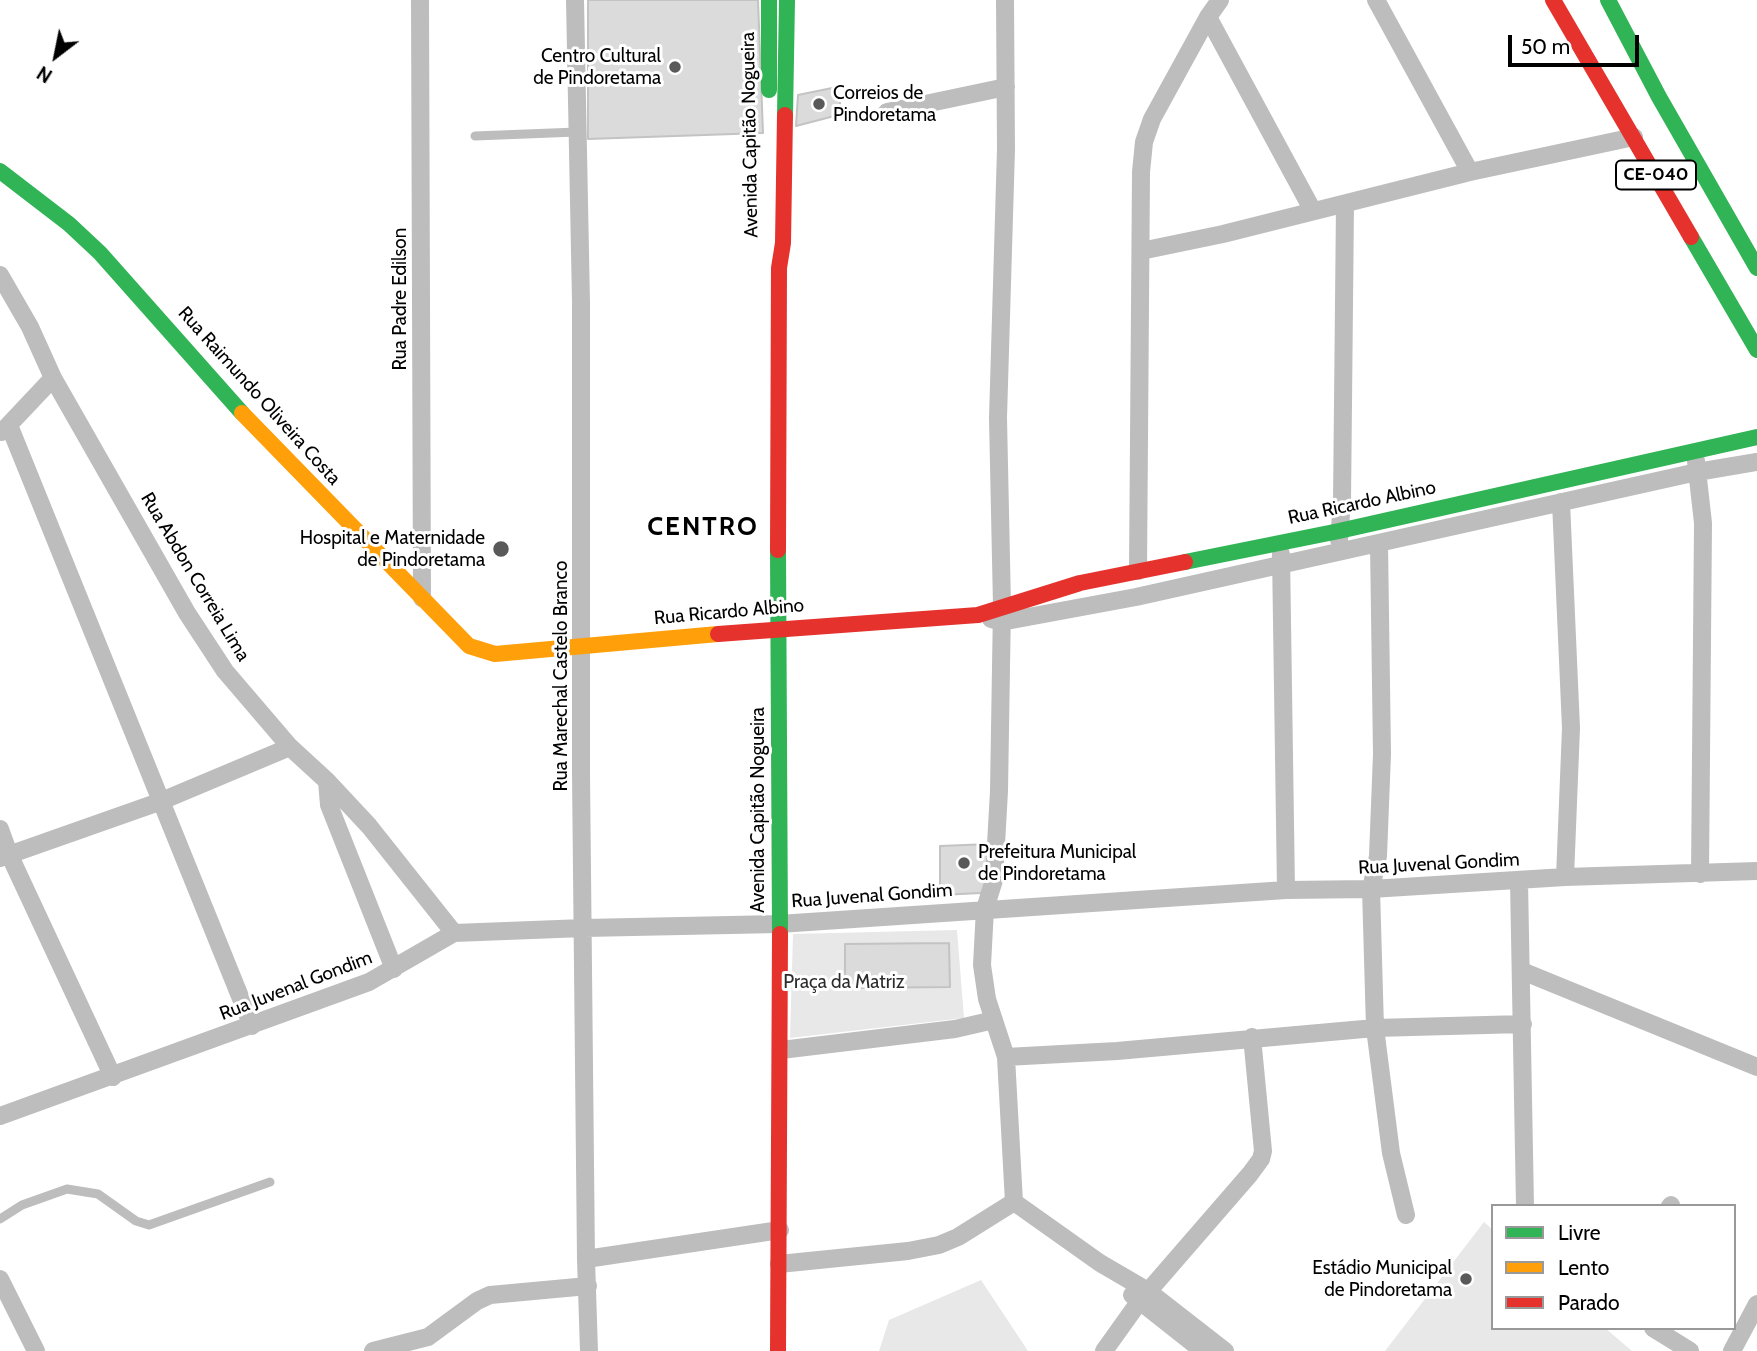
<!DOCTYPE html>
<meta charset="utf-8">
<style>
body{margin:0}
#map{position:relative;width:1757px;height:1351px;overflow:hidden;background:#fff;font-family:Cabin,sans-serif}
canvas{display:block}
.legend{position:absolute;left:1491px;top:1204px;width:245px;height:126px;box-sizing:border-box;background:#fff;border:2px solid #999;margin:0;padding:9px 12px;list-style:none;font-size:21px;color:#000}
.legend li{display:flex;align-items:center;gap:14px;height:35px}
.legend b{width:35px;border:2px solid #999}
.north{position:absolute;left:21px;top:21px;width:70px;height:70px;-webkit-text-stroke:5px #fff;paint-order:stroke;rotate:212deg;font-size:19px;font-weight:700;line-height:28px;text-align:center;color:#000}
.north::after{content:'';display:block;margin:auto;width:24px;height:32px;background:#000;clip-path:polygon(50% 0,100% 100%,50% 72%,0 100%)}
.scale{position:absolute;left:1508px;top:35px;width:131px;height:32px;box-sizing:border-box;border:4px solid #000;border-top:0;padding-left:9px;font-size:21px;line-height:24px;white-space:nowrap;color:#000;-webkit-text-stroke:5px #fff;paint-order:stroke}
</style>
<div id="map">
<canvas width="1757" height="1351"></canvas>
<ul class="legend">
<li><b style="height:9px;background:#30b455"></b>Livre</li>
<li><b style="height:9px;background:#ff9f0a"></b>Lento</li>
<li><b style="height:9px;background:#e5322d"></b>Parado</li>
</ul>
<div class="north">N</div>
<div class="scale">50 m</div>
</div>
<script>
const c = document.querySelector('canvas').getContext('2d');
c.lineJoin = 'round';
function fill(path, color) {
  c.fillStyle = color;
  c.fill(path, 'evenodd');
}
function shape(rows) {
  const path = new Path2D();
  for (const r of rows) {
    path.moveTo(r[0], r[1]);
    for (let i = 2; i < r.length; i += 2) path.lineTo(r[i], r[i + 1]);
  }
  return path;
}
function trace(path, color, width, dash) {
  c.strokeStyle = color;
  c.lineWidth = width;
  c.lineCap = dash ? 'butt' : 'round';
  c.setLineDash(dash || []);
  c.stroke(path);
}
function label(font, color, halo, rows, align = 'center') {
  c.font = font + ' Cabin,sans-serif';
  c.lineWidth = 6;
  c.setLineDash([]);
  c.textBaseline = 'middle';
  c.strokeStyle = halo;
  c.fillStyle = color;
  for (const [text, x, y, turn = 0] of rows) {
    c.save();
    c.translate(x, y);
    c.rotate((+turn || 0) * Math.PI / 180);
    c.textAlign = isNaN(turn) ? turn : align;
    if (halo) c.strokeText(text, 0, 0);
    c.fillText(text, 0, 0);
    c.restore();
  }
}
fill(shape([
 [957,930,964,1018,790,1038,793,934],
 [1484,1222,1493,1230,1493,1328,1605,1328,1632,1351,1385,1351],
 [981,1280,1028,1351,879,1351,889,1320]
]), '#e8e8e8');
const building = shape([
 [588,0,758,0,763,133,588,139,588,0],
 [837,87,842,114,796,126,798,95,837,87],
 [990,844,989,879,981,893,940,895,940,846,990,844],
 [949,943,950,987,845,988,845,944,949,943]
]);
fill(building, '#dbdbdb');
trace(building, '#c3c3c3', 2);
trace(shape([
 [475,136,577,132],
 [0,1219,22,1205,67,1189,98,1194,136,1221,149,1225,270,1182]
]), '#bdbdbd', 9);
trace(shape([
 [420,0,422,598],
 [575,0,581,302,581,774,586,1259,589,1351],
 [1376,0,1470,172],
 [1208,17,1313,211],
 [887,112,1006,87],
 [1141,251,1223,234,1470,172,1634,137],
 [0,275,30,327,53,378,187,613,225,671,290,747,327,781,369,826,454,933],
 [9,425,252,1026],
 [2,432,53,378],
 [1696,461,1703,523,1700,874],
 [1561,502,1571,728,1565,877],
 [1339,540,1342,502,1345,204],
 [1379,543,1382,754,1378,856,1371,889,1375,1028,1391,1153,1406,1215],
 [1281,554,1286,890],
 [1138,571,1141,172,1144,142,1152,119,1208,17,1220,0],
 [991,619,1001,622,1136,597,1697,472,1757,462],
 [327,781,329,805,394,969],
 [0,829,9,854,113,1077],
 [0,858,159,802,290,747],
 [1519,881,1525,1206],
 [1522,971,1757,1067],
 [781,1050,955,1029,994,1020],
 [1006,1057,1117,1051,1375,1028,1523,1024],
 [0,1116,369,982,454,933,584,928,779,924,1286,890,1371,889,1565,877,1757,871],
 [1014,1202,1100,1263,1148,1291,1225,1351],
 [1670,1206,1671,1205],
 [586,1259,780,1230],
 [779,1264,908,1251,939,1245,958,1237,1014,1202,1006,1057,987,999,982,965,985,909,994,880,999,791,1002,606,998,418,1006,149,1005,0],
 [0,1279,36,1351],
 [1132,1295,1203,1351],
 [1653,1328,1690,1351],
 [373,1351,428,1337,477,1301,490,1295,588,1286],
 [1104,1351,1139,1302,1250,1174,1261,1159,1263,1151,1252,1037],
 [1732,1351,1757,1304]
]), '#bdbdbd', 18);
trace(shape([
 [769,0,769,90],
 [1608,0,1659,97,1757,268],
 [785,115,787,0],
 [0,171,69,224,100,253,242,413],
 [1691,237,1757,350],
 [778,550,780,934],
 [1185,562,1339,531,1757,437]
]), '#30b455', 16);
trace(shape([
 [242,413,469,646,495,654,718,634]
]), '#ff9f0a', 16);
trace(shape([
 [1553,0,1691,237],
 [778,550,779,268,783,243,785,115],
 [718,634,978,615,1080,583,1185,562],
 [778,1351,780,934]
]), '#e5322d', 16);
for (const [x, y, r, color] of [
 [675,67,7,"#595959"],
 [819,104,7,"#595959"],
 [501,549,9,"#595959"],
 [964,863,7,"#595959"],
 [1466,1279,7,"#595959"]
]) {
  const dot = new Path2D();
  dot.arc(x, y, r, 0, 2 * Math.PI);
  c.fillStyle = color;
  c.fill(dot);
  trace(dot, '#fff', 2.5);
}
for (const [x, y, w] of [
 [1656,175,80]
]) {
  const box = new Path2D();
  box.roundRect(x - w / 2, y - 14.5, w, 29, 5);
  c.fillStyle = '#fff';
  c.fill(box);
  trace(box, '#000', 2);
}
label('bold 18px', '#000', null, [
 ["CE-040",1656,175]
]);
label('19px', '#000', '#fff', [
 ["Centro Cultural",661,56],
 ["de Pindoretama",661,78],
 ["Correios de",833,93,"left"],
 ["Pindoretama",833,115,"left"],
 ["Hospital e Maternidade",485,538],
 ["de Pindoretama",485,560],
 ["Prefeitura Municipal",978,852,"left"],
 ["de Pindoretama",978,874,"left"],
 ["Estádio Municipal",1452,1268],
 ["de Pindoretama",1452,1290]
], 'right');
label('19px', '#000', '#fff', [
 ["Avenida Capitão Nogueira",750,135,-91],
 ["Rua Padre Edilson",400,299,-90],
 ["Rua Raimundo Oliveira Costa",259,396,48],
 ["Rua Ricardo Albino",1362,503,-12],
 ["Rua Abdon Correia Lima",195,577,59],
 ["Rua Ricardo Albino",729,612,-5],
 ["Rua Marechal Castelo Branco",561,676,-90],
 ["Avenida Capitão Nogueira",758,810,-90],
 ["Rua Juvenal Gondim",1439,864,-3],
 ["Rua Juvenal Gondim",872,896,-4],
 ["Rua Juvenal Gondim",296,986,-21]
]);
label('19px', '#2c2c2c', '#fff', [
 ["Praça da Matriz",844,982]
]);
c.letterSpacing = '2px';
label('bold 26px', '#000', '#fff', [
 ["CENTRO",703,527]
]);
c.letterSpacing = '0px';
</script>
